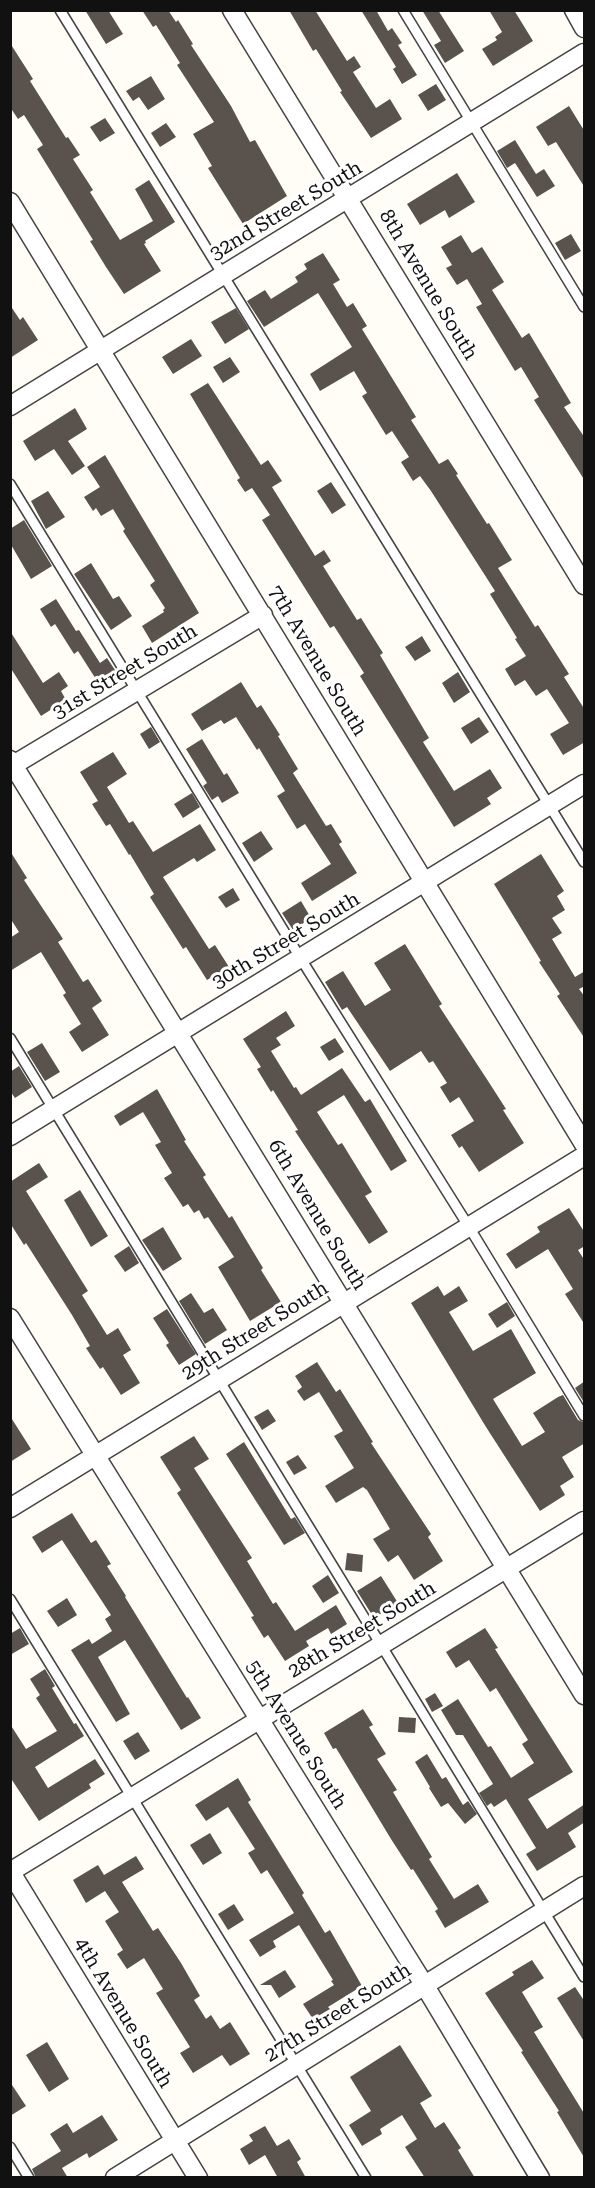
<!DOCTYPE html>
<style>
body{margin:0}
#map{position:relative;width:595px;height:2188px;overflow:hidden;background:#fffdf5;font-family:"Roboto Serif",serif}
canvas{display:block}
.frame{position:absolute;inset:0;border:12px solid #111;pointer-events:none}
</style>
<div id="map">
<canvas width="595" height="2188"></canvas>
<div class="frame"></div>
</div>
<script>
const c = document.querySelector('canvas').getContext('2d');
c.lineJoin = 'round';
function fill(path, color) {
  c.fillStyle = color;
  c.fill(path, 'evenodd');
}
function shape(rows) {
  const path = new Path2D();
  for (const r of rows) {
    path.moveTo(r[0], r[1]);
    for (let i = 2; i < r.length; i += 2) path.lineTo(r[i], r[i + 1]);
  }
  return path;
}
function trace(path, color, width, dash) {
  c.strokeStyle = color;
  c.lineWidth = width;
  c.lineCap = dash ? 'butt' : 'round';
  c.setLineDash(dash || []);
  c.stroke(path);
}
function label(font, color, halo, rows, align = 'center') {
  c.font = font + ' "Roboto Serif",serif';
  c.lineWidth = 6;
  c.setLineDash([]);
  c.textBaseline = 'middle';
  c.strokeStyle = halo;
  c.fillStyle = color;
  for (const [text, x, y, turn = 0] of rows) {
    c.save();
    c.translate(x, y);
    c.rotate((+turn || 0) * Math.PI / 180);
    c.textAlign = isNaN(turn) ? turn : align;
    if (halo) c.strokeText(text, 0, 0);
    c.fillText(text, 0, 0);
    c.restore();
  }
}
fill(shape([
 [85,10,108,10,123,34,106,44],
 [142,10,168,10,176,22,178,20,193,44,191,45,231,106,250,142,255,140,287,196,243,224,208,168,212,166,193,134,214,122,177,65,180,63,156,25,153,27],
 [289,10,315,10,347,61,354,56,361,67,353,72,376,108,390,99,402,119,371,138,340,92,342,91,316,49,313,51],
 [361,10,376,10,388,31,392,28,402,43,398,45,417,75,402,84,393,69,396,67],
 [422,10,438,10,464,51,445,63,434,45,441,41],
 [489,10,514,10,533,41,493,66,482,49,497,40,495,37,502,32],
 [10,43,33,79,30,81,66,138,68,137,80,155,73,159,93,190,90,192,120,240,153,221,135,189,149,180,175,222,145,241,146,243,144,244,161,271,124,294,106,267,90,241,93,240,37,149,43,145,24,115,18,119,10,107],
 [151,76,165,99,148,110,139,97,133,101,126,91],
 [436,84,446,100,428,111,418,95],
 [569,106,585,132,585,188,556,142,548,146,536,127],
 [105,118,115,133,100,142,90,127],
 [166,123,176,137,160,147,151,133],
 [515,140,536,174,544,169,555,186,537,197,515,163,507,168,497,151],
 [457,173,475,202,449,218,445,210,420,225,407,204],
 [571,234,581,251,565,260,555,243],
 [461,235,472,253,482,247,504,282,492,290,522,338,529,333,571,403,564,407,585,438,585,481,534,400,539,397,521,367,515,371,476,307,482,304,467,279,457,285,446,268,452,265,441,247],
 [323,253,340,280,333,284,347,307,353,303,367,326,362,329,416,417,411,420,439,464,448,459,458,474,456,475,487,524,489,523,512,560,498,568,535,627,538,625,569,674,564,677,585,710,585,742,563,755,550,734,569,723,547,689,536,696,525,680,515,686,505,669,526,656,515,639,517,638,490,594,495,591,431,491,420,476,413,481,401,462,409,457,392,431,386,435,362,396,367,393,354,371,320,391,310,374,352,347,318,293,264,327,247,301,265,290,271,299,298,282,295,277,307,269,304,264],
 [10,305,20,320,23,317,38,340,10,358],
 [236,308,249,329,225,344,211,322],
 [191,339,202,356,173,374,162,357],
 [230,357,240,372,223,383,213,367],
 [208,383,261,465,268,460,282,481,272,487,315,556,324,550,331,561,323,566,357,620,361,618,383,653,380,655,429,738,423,742,454,791,490,769,502,788,487,798,491,804,454,827,360,676,364,673,334,626,330,628,262,520,270,515,252,488,245,492,237,480,240,478,190,394],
 [75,408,87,429,68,441,85,466,72,475,54,449,35,461,23,441],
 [105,455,199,613,152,643,142,626,164,612,163,610,165,608,150,585,155,581,123,531,125,529,113,509,101,516,96,508,93,511,84,497,100,487,87,467],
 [331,482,346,505,332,514,317,491],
 [48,491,65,517,46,529,31,501],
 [24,520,52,566,31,579,10,543,10,529],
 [91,563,113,599,119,596,132,616,111,630,74,574],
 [56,599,76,631,79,630,100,663,107,658,117,673,99,684,78,651,74,654,55,624,51,627,40,609],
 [10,631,43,683,59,672,68,686,61,691,66,700,41,716,10,667],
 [422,636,431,651,415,661,405,647],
 [458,672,470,692,454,703,442,683],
 [241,682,257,708,261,705,280,735,278,736,298,769,293,773,326,826,331,824,342,842,339,844,357,873,312,901,301,883,331,864,305,824,297,829,277,796,285,791,259,748,257,750,236,717,224,724,221,720,202,731,191,714],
 [479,717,489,732,471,744,461,728],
 [151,727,160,742,149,749,140,734],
 [202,739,224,775,227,773,239,793,222,803,218,796,212,800,203,786,207,783,186,749],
 [113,752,127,774,107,787,129,823,133,821,153,852,200,824,216,850,197,862,194,858,163,877,209,949,215,945,229,967,207,980,186,947,183,949,150,897,154,894,130,854,129,855,110,824,106,826,92,804,98,801,80,772],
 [192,793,200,807,183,818,174,804],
 [261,831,273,849,254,862,242,843],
 [10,851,27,878,24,880,63,939,58,942,83,982,88,979,102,1001,92,1008,109,1035,82,1052,69,1032,81,1024,63,995,66,993,41,952,10,971,10,938,19,932,10,918],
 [541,854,564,891,557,896,565,910,552,918,562,933,552,939,575,977,585,971,585,986,579,989,585,997,585,1039,557,996,560,994,539,962,541,961,494,884],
 [233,888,240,900,226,908,218,897],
 [301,901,311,918,293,930,282,913],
 [405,944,442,1004,439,1006,490,1084,506,1109,503,1110,524,1143,479,1172,462,1146,459,1148,451,1135,474,1121,459,1097,450,1103,440,1087,447,1083,433,1061,429,1063,421,1051,390,1071,347,1007,342,1010,325,982,343,971,365,1006,391,990,374,963],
 [286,1011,295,1026,276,1038,281,1045,271,1051,294,1088,296,1087,301,1095,342,1068,365,1102,370,1099,407,1161,391,1171,344,1095,317,1112,338,1145,342,1143,372,1192,365,1196,388,1232,369,1244,295,1131,298,1130,273,1090,271,1092,257,1069,261,1067,243,1039],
 [335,1038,344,1052,329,1061,320,1047],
 [42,1043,60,1072,45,1081,27,1052],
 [19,1066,32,1087,15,1098,10,1091,10,1072],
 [157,1089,186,1140,184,1141,206,1175,203,1177,229,1218,232,1216,245,1238,263,1268,261,1270,281,1302,250,1321,218,1267,234,1257,208,1217,204,1219,199,1210,194,1213,188,1204,183,1207,164,1178,172,1173,155,1145,161,1142,143,1112,120,1126,114,1116],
 [39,1163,48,1177,26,1191,88,1291,82,1295,107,1335,118,1328,131,1350,123,1355,140,1383,121,1395,103,1367,100,1369,86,1348,90,1346,72,1315,26,1243,24,1245,10,1223,10,1182],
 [80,1190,108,1236,91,1247,64,1200],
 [569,1208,585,1233,585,1246,578,1250,585,1261,585,1325,565,1294,573,1289,548,1249,516,1269,506,1254,540,1232,537,1227],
 [163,1227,182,1259,163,1271,142,1240],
 [129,1246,139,1263,125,1272,114,1256],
 [438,1286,444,1296,459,1286,468,1301,449,1312,473,1351,511,1329,536,1373,493,1399,522,1446,545,1432,533,1413,558,1397,563,1395,578,1420,585,1423,585,1443,562,1457,574,1477,560,1486,565,1495,540,1511,486,1427,411,1303],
 [191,1293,204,1313,213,1308,227,1330,205,1344,179,1301],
 [507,1302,515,1316,497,1328,488,1314],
 [167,1309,196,1354,179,1365,166,1345,169,1343,153,1318],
 [317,1362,336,1392,340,1389,373,1442,371,1443,431,1534,428,1537,443,1561,414,1580,398,1555,388,1562,373,1539,390,1529,367,1490,363,1487,336,1503,325,1486,354,1468,334,1436,343,1431,319,1392,304,1401,297,1391,302,1387,295,1376],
 [585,1381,585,1404,575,1388],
 [268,1409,276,1421,262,1430,254,1417],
 [10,1416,31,1449,10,1462],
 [194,1436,209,1459,194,1468,252,1558,247,1561,273,1604,276,1602,295,1631,336,1605,347,1624,331,1634,328,1628,306,1641,309,1646,285,1661,268,1635,264,1638,251,1617,254,1616,177,1493,181,1490,160,1457],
 [244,1442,291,1519,295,1517,305,1533,284,1545,226,1454],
 [298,1455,307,1468,294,1475,286,1462],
 [72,1513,91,1543,96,1540,111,1564,107,1566,126,1596,125,1597,187,1698,188,1697,201,1718,181,1730,125,1640,98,1657,130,1714,116,1722,71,1650,89,1639,92,1644,112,1631,105,1619,111,1615,62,1540,42,1553,32,1537],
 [347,1553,363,1555,362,1572,345,1570],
 [328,1575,339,1593,323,1603,312,1586],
 [381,1576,398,1603,374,1618,357,1591],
 [67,1598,77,1615,58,1627,47,1611],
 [20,1628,29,1644,10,1655,10,1634],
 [485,1628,498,1648,495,1649,573,1772,528,1799,547,1829,585,1804,585,1822,568,1833,576,1847,537,1871,526,1854,536,1848,506,1799,494,1807,491,1803,487,1806,479,1793,493,1784,463,1735,456,1735,441,1710,458,1699,488,1747,491,1746,511,1778,534,1763,522,1744,528,1740,496,1688,490,1692,469,1660,456,1668,446,1652],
 [45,1669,55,1686,52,1688,74,1724,76,1723,84,1736,35,1767,48,1788,95,1759,105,1774,89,1784,91,1788,39,1821,10,1777,10,1724,26,1749,57,1731,36,1698,40,1695,30,1679],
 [435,1693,443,1706,432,1712,425,1699],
 [363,1709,373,1725,369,1727,386,1754,377,1759,397,1790,393,1792,432,1857,429,1859,454,1899,478,1884,489,1902,445,1928,435,1911,438,1909,413,1869,411,1870,391,1839,336,1748,333,1749,324,1733],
 [399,1717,416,1718,415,1733,398,1732],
 [138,1732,150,1751,135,1760,123,1741],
 [427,1754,442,1779,446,1777,463,1805,468,1801,477,1814,465,1824,448,1803,441,1807,429,1788,430,1787,415,1762],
 [238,1778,251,1800,248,1802,304,1893,302,1895,325,1933,330,1930,362,1986,328,2007,330,2009,313,2019,303,2004,334,1985,331,1981,333,1980,299,1925,273,1941,276,1947,260,1957,249,1940,294,1913,267,1870,261,1874,248,1853,255,1849,228,1807,206,1821,195,1805],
 [210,1833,222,1853,203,1865,190,1845],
 [136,1856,144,1869,122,1882,153,1931,158,1928,181,1963,200,1996,194,2000,206,2019,211,2015,220,2029,230,2022,250,2054,230,2066,222,2055,193,2073,180,2053,190,2047,156,1993,163,1989,144,1958,127,1969,117,1954,123,1950,105,1921,119,1912,105,1891,86,1903,73,1880,98,1865,104,1875],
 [234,1904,244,1920,228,1930,218,1914],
 [532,1960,544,1978,522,1992,543,2027,534,2032,585,2115,585,2159,557,2112,559,2111,521,2052,523,2051,485,1993,514,1975,512,1972],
 [285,1970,296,1987,279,1998,271,1985,260,1985],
 [575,1987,585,2002,585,2043,557,1998],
 [47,2042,69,2079,49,2092,26,2055],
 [400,2045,432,2096,420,2103,435,2128,444,2122,461,2148,458,2150,475,2178,425,2178,405,2147,417,2139,402,2115,380,2129,382,2134,362,2146,349,2125,371,2111,350,2077],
 [10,2082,26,2106,10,2116],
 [102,2115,118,2140,89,2158,87,2153,62,2168,68,2178,36,2178,32,2169,61,2151,50,2134,67,2123,73,2133],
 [265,2126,277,2146,289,2139,301,2159,297,2162,306,2178,278,2178,265,2155,249,2165,240,2149,253,2141,249,2135]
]), '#5a524d');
const service = shape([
 [60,10,584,862],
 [403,10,584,307],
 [10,484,301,959,469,1227,584,1416],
 [10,1038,584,1977],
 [10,1599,366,2178],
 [10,2147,29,2178]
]);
const minor = shape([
 [232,10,584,585],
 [574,10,584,28],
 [10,202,584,1144],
 [10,406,584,53],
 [10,760,584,1695],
 [10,767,263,615],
 [10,1136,584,784],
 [10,1318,425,1986,540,2178],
 [10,1508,584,1156],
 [10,1871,198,2178],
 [10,1872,584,1521],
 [115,2178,584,1886]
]);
trace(service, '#444', 12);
trace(minor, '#444', 21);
trace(service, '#fff', 9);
trace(minor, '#fff', 18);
label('20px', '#111', '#fff', [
 ["32nd Street South",286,211,-31],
 ["8th Avenue South",428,285,59],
 ["7th Avenue South",317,661,59],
 ["31st Street South",125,672,-31],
 ["30th Street South",286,941,-31],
 ["6th Avenue South",317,1215,59],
 ["29th Street South",255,1331,-32],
 ["28th Street South",362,1630,-31],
 ["5th Avenue South",296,1735,58],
 ["4th Avenue South",123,2013,59],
 ["27th Street South",338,2013,-32]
]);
</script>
